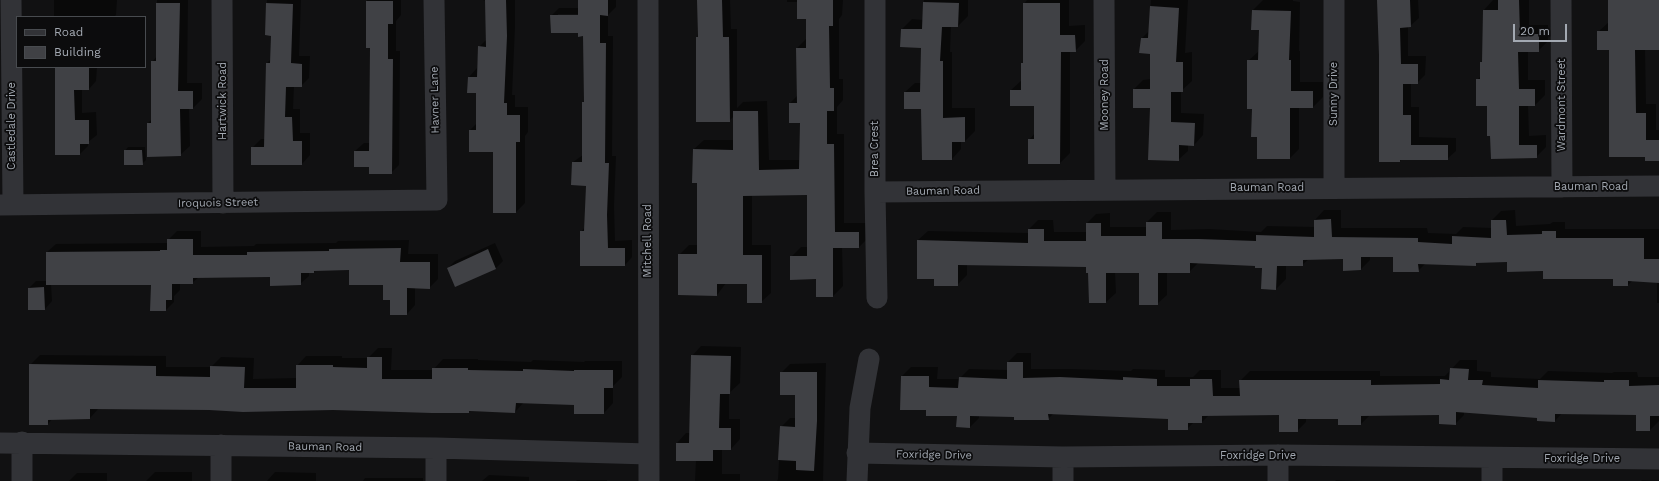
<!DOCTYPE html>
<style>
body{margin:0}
#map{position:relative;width:1659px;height:481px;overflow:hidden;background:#111112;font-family:"Work Sans",sans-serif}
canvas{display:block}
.legend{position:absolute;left:16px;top:16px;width:130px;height:52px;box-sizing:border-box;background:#0c0c0d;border:1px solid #484b4f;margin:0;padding:5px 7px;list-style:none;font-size:12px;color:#a3a9b2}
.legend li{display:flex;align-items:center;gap:8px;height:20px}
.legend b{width:20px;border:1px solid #484b4f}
.scale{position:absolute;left:1513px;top:24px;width:54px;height:18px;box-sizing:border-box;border:2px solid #a3a9b2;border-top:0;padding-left:5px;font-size:12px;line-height:14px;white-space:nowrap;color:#a3a9b2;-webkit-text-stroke:3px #0c0c0d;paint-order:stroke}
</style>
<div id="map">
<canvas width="1659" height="481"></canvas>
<ul class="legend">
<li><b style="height:5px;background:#323337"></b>Road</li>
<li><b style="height:11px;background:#404145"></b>Building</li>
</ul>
<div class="scale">20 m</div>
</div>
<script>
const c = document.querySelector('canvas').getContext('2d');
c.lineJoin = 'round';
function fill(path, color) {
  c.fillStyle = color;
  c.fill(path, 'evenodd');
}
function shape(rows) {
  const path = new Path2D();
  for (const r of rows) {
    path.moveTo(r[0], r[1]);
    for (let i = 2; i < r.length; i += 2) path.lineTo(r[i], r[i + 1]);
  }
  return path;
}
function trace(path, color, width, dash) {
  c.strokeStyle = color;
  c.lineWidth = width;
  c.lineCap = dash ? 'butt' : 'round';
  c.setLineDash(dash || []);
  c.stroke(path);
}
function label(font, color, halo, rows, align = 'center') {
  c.font = font + ' "Work Sans",sans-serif';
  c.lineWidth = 3.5;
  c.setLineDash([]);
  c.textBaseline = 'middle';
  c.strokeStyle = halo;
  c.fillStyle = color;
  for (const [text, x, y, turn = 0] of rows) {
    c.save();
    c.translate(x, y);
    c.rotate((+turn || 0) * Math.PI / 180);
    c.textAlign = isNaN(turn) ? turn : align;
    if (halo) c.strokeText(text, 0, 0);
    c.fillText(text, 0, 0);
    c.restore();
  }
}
fill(shape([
 [54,0,117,0,116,15,114,17,54,17],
 [157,0,188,0,187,83,202,83,202,99,193,108,189,108,190,146,180,155,148,123,152,119,152,62,157,56],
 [267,0,301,0,299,56,310,56,309,78,301,86,294,86,293,109,300,109,300,133,310,133,310,155,302,164,252,148,261,139,266,139,267,63,271,59,272,35,266,34],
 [367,0,401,0,401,15,396,21,396,51,400,51,399,165,391,173,370,166,355,151,364,143,370,143,371,47,367,47],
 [483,0,515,0,515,27,512,95,515,95,515,107,528,107,528,132,525,136,525,203,516,212,494,151,470,130,477,123,477,92,468,92,469,77,477,68,479,47,487,39,486,1],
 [579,0,616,0,616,7,608,15,608,36,613,36,612,156,616,156,614,206,615,241,632,240,632,257,625,265,581,232,585,227,587,185,573,162,583,155,583,103,584,101,584,35,551,16,559,8,579,8],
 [558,14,583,14,583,16,558,16],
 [698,0,730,0,731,29,737,29,737,108,743,102,767,101,769,160,801,160,801,122,790,103,798,95,797,48,807,38,807,18,798,2,787,2,787,0,843,0,842,15,839,19,839,79,843,79,843,100,837,107,837,134,844,134,844,223,868,223,868,238,859,247,842,247,843,286,833,296,817,278,791,257,801,247,808,247,808,194,752,195,752,245,771,245,771,293,761,302,748,283,726,283,717,295,679,255,689,245,698,245,698,182,694,149,704,140,734,140,734,116,729,121,697,121],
 [924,0,968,0,968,16,958,26,951,26,950,52,952,52,952,108,975,108,975,131,965,141,961,141,961,149,952,159,922,108,905,92,915,83,921,83,922,47,902,29,912,19,923,20],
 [1027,0,1069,0,1069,26,1085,25,1085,41,1075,51,1070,51,1070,153,1060,163,1029,163,1029,140,1035,133,1035,105,1011,90,1022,80,1022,64,1024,61,1024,4],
 [1151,0,1188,0,1185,53,1192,52,1192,81,1181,91,1181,113,1204,114,1203,135,1194,145,1188,145,1188,151,1178,160,1151,107,1134,89,1143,80,1151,79,1151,53,1142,38,1149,31],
 [1263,0,1293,0,1293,1,1300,2,1299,51,1300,51,1300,82,1323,82,1323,97,1313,107,1299,107,1299,149,1290,158,1258,136,1253,108,1248,61,1259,51,1260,29,1253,10],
 [1378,0,1418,0,1419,18,1410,26,1408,26,1408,56,1426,56,1425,75,1417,83,1411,83,1411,107,1419,107,1419,137,1456,138,1456,151,1447,159,1402,159,1400,161,1380,55],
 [1493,0,1529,0,1529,25,1548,25,1548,41,1538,51,1528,51,1528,80,1545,80,1545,95,1535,105,1528,105,1529,136,1546,135,1546,147,1536,157,1491,135,1488,105,1477,80,1481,76,1481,63,1483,60,1484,10],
 [1609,0,1659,0,1659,49,1645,49,1646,104,1656,104,1656,130,1659,130,1659,160,1646,160,1610,49,1598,32,1609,22],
 [55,67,97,67,96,81,89,89,82,89,82,113,96,112,97,135,88,142,88,146,80,154,56,154],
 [128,147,145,147,146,160,142,164,125,151],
 [1324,210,1341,210,1341,228,1427,228,1428,233,1456,234,1463,227,1492,228,1492,220,1501,211,1515,210,1516,226,1550,224,1553,222,1565,222,1565,229,1659,229,1659,303,1657,303,1657,282,1633,280,1628,285,1614,278,1544,270,1508,261,1478,262,1475,265,1426,263,1418,271,1394,256,1370,256,1370,260,1361,269,1344,258,1309,259,1302,265,1286,265,1286,279,1276,289,1263,267,1256,265,1199,262,1189,272,1167,272,1167,295,1157,304,1140,272,1115,272,1116,293,1106,302,1090,302,1089,272,1087,266,967,264,967,275,957,285,935,278,918,240,928,231,1029,233,1029,229,1038,220,1053,220,1054,232,1087,232,1087,223,1096,214,1110,213,1110,227,1147,227,1147,222,1157,212,1171,212,1171,230,1209,229,1261,232,1267,226,1315,227,1315,220],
 [177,231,201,231,201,247,254,246,256,244,336,243,338,241,409,240,408,254,438,254,438,279,429,288,415,287,415,305,407,314,391,298,384,284,350,269,316,270,314,272,309,272,309,276,300,284,271,276,199,277,192,283,180,283,180,290,174,296,174,302,166,310,152,284,51,284,52,301,45,309,29,288,36,281,47,281,47,252,56,244,168,243,168,240],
 [495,243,503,261,496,268,456,286,448,268,455,261],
 [701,346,741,347,740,383,729,393,729,419,740,419,740,439,731,449,722,449,722,474,740,474,740,481,695,481,696,460,677,460,677,443,686,433,690,433,692,356],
 [378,348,392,348,391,370,433,370,443,359,478,359,478,360,531,362,533,360,584,362,585,361,622,361,622,377,613,386,613,403,604,413,575,404,524,402,515,412,333,409,99,408,90,418,53,418,48,424,30,365,40,355,166,356,166,367,211,367,221,357,254,358,253,379,297,378,297,366,306,356,342,356,342,358,368,358],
 [1017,353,1031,353,1031,369,1070,369,1131,371,1133,369,1165,370,1165,377,1193,377,1200,370,1221,370,1221,388,1241,388,1240,381,1250,371,1380,371,1380,376,1445,376,1460,360,1477,360,1477,371,1491,372,1491,377,1540,379,1548,371,1612,373,1614,372,1637,372,1638,377,1659,377,1659,421,1650,430,1637,414,1562,413,1555,421,1538,417,1464,412,1464,415,1455,424,1440,414,1370,415,1361,424,1339,424,1339,418,1306,418,1306,422,1297,431,1280,414,1209,415,1202,422,1194,422,1187,429,1169,418,1054,413,1048,419,1015,416,979,415,979,418,970,427,958,415,927,409,902,376,911,367,938,367,937,379,959,379,969,369,1008,370,1008,362],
 [826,363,823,481,777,481,778,479,781,427,790,418,796,418,796,394,781,373,790,364],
 [155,472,192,472,192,481,146,481],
 [275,472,316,473,316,481,267,481],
 [77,473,107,473,107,481,69,481],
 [489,475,529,477,529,481,482,481],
 [365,478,423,478,423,481,363,481],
 [577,480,607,480,607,481,576,481],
 [1336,480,1362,481,1335,481],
 [1642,480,1659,481,1641,481]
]), '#0007');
fill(shape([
 [485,0,506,0,507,36,504,103,507,103,507,115,520,115,520,142,516,142,516,213,493,213,493,152,469,152,469,130,476,130,476,93,467,93,468,77,477,77,478,46,486,47],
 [578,0,608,0,608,16,600,15,600,43,606,43,605,163,609,163,607,215,608,248,625,248,625,266,580,266,580,231,584,231,586,186,571,185,572,162,582,162,582,102,584,102,583,36,578,37,578,33,551,33,550,15,578,15],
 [697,0,722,0,723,37,729,37,730,122,696,122,696,37,698,37],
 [797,0,833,0,833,26,829,26,830,88,834,88,834,111,827,111,827,144,834,144,835,232,859,232,859,248,833,248,833,297,816,297,816,279,790,280,790,256,807,256,807,195,743,196,743,255,762,255,762,303,747,303,747,284,717,284,717,296,678,295,678,254,697,254,697,183,692,183,693,149,733,150,733,111,758,111,759,170,799,169,800,123,789,123,789,103,797,103,796,48,806,48,806,19,797,19],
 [1377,0,1410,0,1411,27,1400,28,1401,64,1418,64,1418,84,1403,84,1403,115,1411,115,1411,145,1448,145,1448,160,1400,160,1400,162,1379,162,1379,55],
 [1498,0,1519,0,1520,34,1539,34,1539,52,1518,52,1519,89,1535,89,1535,106,1519,106,1519,145,1537,145,1537,158,1491,159,1490,136,1487,136,1487,106,1476,106,1476,79,1480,79,1480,62,1482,62,1483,10,1498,10],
 [1608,0,1659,0,1659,50,1635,50,1636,113,1646,113,1646,140,1659,140,1659,161,1645,161,1645,157,1609,157,1609,50,1597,50,1597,31,1608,31],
 [366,1,393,1,393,24,388,24,388,59,393,59,392,174,369,174,369,167,354,167,354,151,369,151,370,48,366,48],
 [923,2,959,3,958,27,942,27,940,61,943,61,943,118,965,117,965,142,952,142,952,160,922,160,921,109,904,109,904,92,920,92,921,48,900,47,901,29,922,29],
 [156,3,180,3,178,91,193,91,193,109,180,109,181,156,147,157,147,123,151,123,151,61,156,61],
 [266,3,293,4,291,63,302,64,302,87,286,87,285,117,292,117,293,141,302,141,302,165,251,165,251,147,264,147,266,63,270,63,271,36,265,35],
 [1023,3,1060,3,1060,35,1075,35,1076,52,1061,52,1060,164,1028,164,1028,139,1034,139,1034,106,1010,106,1010,90,1021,90,1021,63,1023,63],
 [1150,6,1179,8,1176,62,1183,62,1183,92,1171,92,1171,122,1195,123,1194,146,1179,145,1179,161,1148,160,1150,108,1133,108,1133,89,1150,89,1150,54,1139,53,1141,38,1148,38],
 [1252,10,1291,11,1289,60,1291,60,1291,91,1313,91,1313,108,1290,108,1290,159,1257,159,1257,137,1251,137,1252,109,1247,109,1247,60,1258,60,1259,30,1251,30],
 [55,68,89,68,89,90,74,90,75,120,89,120,89,144,80,144,80,155,55,155],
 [124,150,142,150,143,165,124,165],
 [1331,219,1332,237,1418,238,1418,242,1452,244,1452,236,1491,238,1491,220,1506,220,1507,235,1542,234,1542,231,1556,231,1556,238,1644,238,1644,259,1659,259,1659,283,1628,281,1628,286,1613,286,1613,279,1543,279,1543,271,1507,272,1507,262,1476,263,1476,266,1418,264,1419,272,1393,272,1393,257,1361,257,1361,270,1343,271,1343,259,1303,260,1303,266,1277,266,1276,290,1261,289,1262,268,1255,268,1255,266,1190,263,1190,273,1158,273,1158,305,1139,305,1139,273,1106,273,1106,303,1089,303,1088,273,1086,273,1086,267,958,265,958,286,934,286,934,279,917,279,917,240,1028,243,1028,229,1044,229,1044,241,1086,241,1086,223,1101,223,1101,236,1146,236,1146,222,1162,222,1162,239,1199,239,1256,241,1256,235,1314,237,1314,220],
 [167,239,193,239,193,255,247,255,247,252,329,251,329,249,401,248,400,262,430,262,430,289,407,288,407,315,390,315,390,300,383,300,383,285,349,285,349,270,314,271,314,273,301,273,301,285,270,286,270,277,193,278,193,284,172,284,172,300,166,300,166,311,150,311,151,285,46,285,46,252,160,251,160,250,167,250],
 [488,249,496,269,455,287,447,268],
 [44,287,45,310,28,310,28,288],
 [691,355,731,356,730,394,720,394,719,428,731,428,731,450,713,450,713,461,676,461,676,443,689,443],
 [367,357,382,357,382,379,432,379,432,368,468,368,468,370,523,371,523,369,574,371,574,370,613,370,613,388,604,388,604,414,574,414,574,405,516,403,515,413,469,411,469,413,432,413,333,410,243,412,209,410,90,409,90,419,48,420,48,425,29,425,29,364,156,366,156,376,210,377,210,366,245,367,244,388,296,388,296,365,333,365,333,367,367,368],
 [1007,362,1023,362,1023,378,1060,377,1123,380,1123,377,1157,379,1157,386,1190,386,1190,379,1212,379,1213,396,1240,396,1239,380,1371,380,1371,385,1440,384,1440,379,1449,380,1450,368,1469,369,1468,380,1483,380,1482,385,1538,388,1538,380,1604,382,1604,380,1629,380,1629,386,1659,385,1659,416,1650,416,1650,431,1636,431,1636,415,1555,414,1555,422,1537,421,1537,418,1456,412,1456,425,1439,424,1439,415,1361,416,1361,425,1338,425,1338,419,1298,419,1298,432,1279,432,1279,415,1202,416,1202,423,1188,423,1188,430,1168,430,1168,419,1048,414,1049,420,1014,420,1014,417,970,416,970,428,956,427,957,416,926,416,926,410,900,410,901,376,929,376,929,387,958,388,959,377,1007,379],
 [780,372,817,372,817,421,814,471,796,470,796,461,778,460,780,426,795,427,795,395,780,395]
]), '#404145');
trace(shape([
 [11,0,13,204],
 [222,0,223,203],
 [648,0,649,481],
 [875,0,875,192,877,298],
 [1104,0,1105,189],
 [1561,0,1562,187],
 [1334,188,1334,0],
 [875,192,1659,186],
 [0,205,437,200,434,0],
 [0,443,436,448,649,454],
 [221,445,221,481],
 [857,453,1063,457,1278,455,1659,459],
 [22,481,22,442],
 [436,481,436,448],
 [857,481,860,408,869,359],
 [1063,481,1063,457],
 [1278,481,1278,455],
 [1492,481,1492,458]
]), '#323337', 21);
label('11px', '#a3a9b2', '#0c0c0d', [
 ["Sunny Drive",1334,94,-90],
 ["Mooney Road",1105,95,-90],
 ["Havner Lane",435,100,-91],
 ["Hartwick Road",223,101,-90],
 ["Wardmont Street",1562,105,-90],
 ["Castledale Drive",12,126,-90],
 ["Brea Crest",875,149,-90],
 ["Bauman Road",1591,187],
 ["Bauman Road",1267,188],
 ["Bauman Road",943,191,-1],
 ["Iroquois Street",218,203,-1],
 ["Mitchell Road",648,241,-90],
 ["Bauman Road",325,447,1],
 ["Foxridge Drive",934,455,1],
 ["Foxridge Drive",1258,456],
 ["Foxridge Drive",1582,459]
]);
</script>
